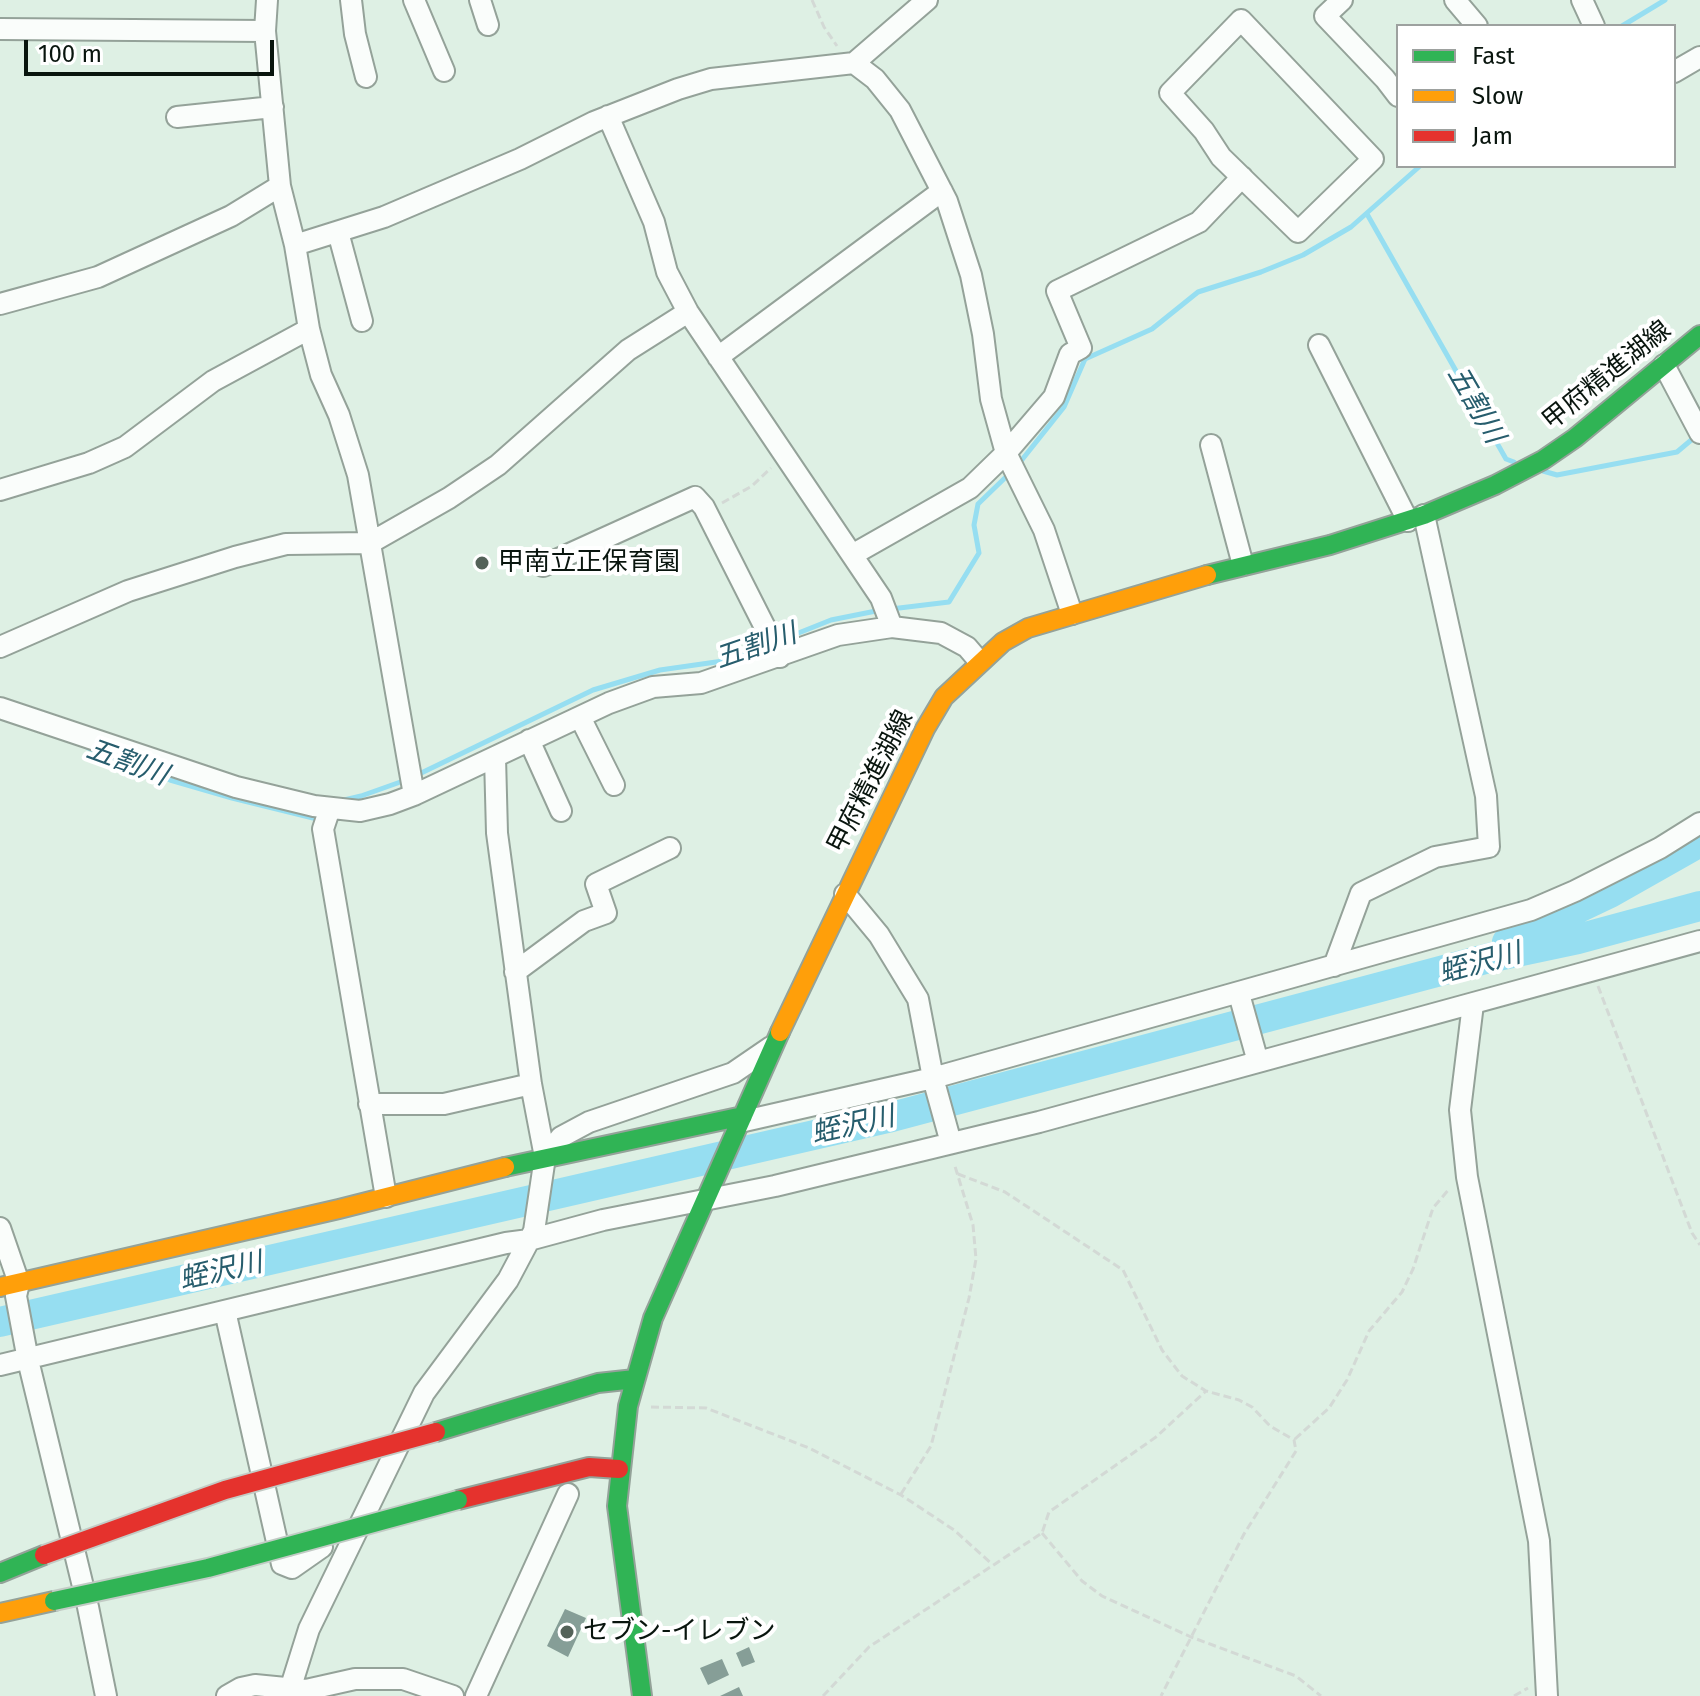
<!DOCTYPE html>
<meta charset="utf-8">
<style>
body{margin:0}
#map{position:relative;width:1700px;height:1696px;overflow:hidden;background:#def0e4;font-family:"Fira Sans",sans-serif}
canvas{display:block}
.legend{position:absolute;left:1396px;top:24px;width:280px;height:144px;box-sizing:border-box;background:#fff;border:2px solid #9da19f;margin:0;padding:10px 14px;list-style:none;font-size:24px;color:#09150e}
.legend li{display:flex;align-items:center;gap:16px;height:40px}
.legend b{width:40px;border:2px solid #9da19f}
.scale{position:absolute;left:24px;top:40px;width:250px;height:36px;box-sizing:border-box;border:4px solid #09150e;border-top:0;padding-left:10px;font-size:24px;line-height:28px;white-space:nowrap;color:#09150e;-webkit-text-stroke:6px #fff;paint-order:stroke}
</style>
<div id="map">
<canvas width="1700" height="1696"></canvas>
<ul class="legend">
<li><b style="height:10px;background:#30b455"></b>Fast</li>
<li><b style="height:10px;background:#ff9f0a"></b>Slow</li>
<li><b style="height:10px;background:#e5322d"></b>Jam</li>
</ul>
<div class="scale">100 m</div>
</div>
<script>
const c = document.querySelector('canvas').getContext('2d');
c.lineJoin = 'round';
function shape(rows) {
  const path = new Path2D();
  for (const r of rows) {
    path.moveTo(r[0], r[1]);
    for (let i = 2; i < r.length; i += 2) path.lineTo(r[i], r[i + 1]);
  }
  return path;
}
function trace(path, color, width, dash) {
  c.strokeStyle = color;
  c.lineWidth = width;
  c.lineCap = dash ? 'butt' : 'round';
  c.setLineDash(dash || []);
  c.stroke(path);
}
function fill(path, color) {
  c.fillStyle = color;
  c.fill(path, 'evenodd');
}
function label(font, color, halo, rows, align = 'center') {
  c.font = font + ' "Fira Sans","Noto Sans JP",sans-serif';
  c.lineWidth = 8;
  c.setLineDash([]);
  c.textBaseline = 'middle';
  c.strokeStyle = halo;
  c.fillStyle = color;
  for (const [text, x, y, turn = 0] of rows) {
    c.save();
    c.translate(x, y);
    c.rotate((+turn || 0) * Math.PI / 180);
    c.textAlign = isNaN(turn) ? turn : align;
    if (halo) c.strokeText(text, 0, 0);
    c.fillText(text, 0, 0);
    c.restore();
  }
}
trace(shape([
 [1622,26,1665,0],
 [1367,214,1506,459,1514,462],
 [1017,466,1064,407,1085,359,1152,329,1198,292,1261,272,1303,255,1351,227,1420,166],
 [1543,471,1557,475,1677,452,1696,436],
 [891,609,949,602,979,553,974,525,978,504,1010,473],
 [776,642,831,620,881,610],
 [88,748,170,780,232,798,313,818,318,815],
 [415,776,593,690,660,670,730,660,767,646],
 [340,801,361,796,406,780]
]), '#96def1', 5);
trace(shape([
 [1507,942,1610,893,1700,842],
 [0,1322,888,1118,1493,957,1578,939,1700,906]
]), '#96def1', 30);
fill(shape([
 [565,1609,586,1618,568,1657,547,1646],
 [749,1647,755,1662,742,1667,736,1653],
 [722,1659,729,1675,708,1685,700,1668],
 [739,1687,743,1696,720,1696]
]), '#869e97');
const street = shape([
 [267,0,265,31,280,186,295,245,309,329,321,375,339,415,358,475,414,795],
 [351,0,355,34,366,77],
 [414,0,444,71],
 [480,0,488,25],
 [1342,0,1325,16,1385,79,1398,96],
 [1455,0,1477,26],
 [1582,0,1594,26],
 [1241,20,1373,159,1298,232,1221,157,1204,131,1170,93,1241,20],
 [0,29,265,31],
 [854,63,875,79,900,110,947,201,971,275,983,334,991,399,1006,453,1044,530,1072,614],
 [1674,72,1700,57],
 [608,116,654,222,667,272,688,312,881,598,892,627],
 [177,117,273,107],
 [338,232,362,321],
 [295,245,384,217,520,159,594,122,678,89,711,79,854,63,927,0],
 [0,304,98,277,231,216,280,186],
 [1319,345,1408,521],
 [718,357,942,191],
 [1664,365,1700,433],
 [1211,445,1243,565],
 [0,490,89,463,125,447,213,381,309,329],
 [852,555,970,488,1006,453,1054,397,1070,354,1081,348,1057,291,1199,222,1242,177],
 [543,566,695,497,704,507,780,657],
 [0,647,128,591,235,557,286,544,370,543,449,498,498,465,628,350,688,312],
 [0,708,236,787,314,806,360,811,390,804,414,795,609,703,653,687,701,683,838,635,892,627,941,633,967,647,979,661],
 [580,717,614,785],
 [529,740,561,811],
 [330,808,323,829,386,1197],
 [845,894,879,935,918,999,933,1078,951,1143],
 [1334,966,1361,893,1435,857,1489,847,1486,796,1424,515],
 [515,972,584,921,606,913,596,884,670,848],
 [1239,994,1258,1062],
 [1473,1004,1460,1110,1467,1177,1539,1541,1547,1696],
 [369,1104,444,1104,531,1084],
 [740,1122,933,1078,1531,910,1575,891,1660,848,1700,823],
 [545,1157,561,1137,589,1122,733,1073,771,1047],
 [0,1228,19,1283,16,1296,28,1360,88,1607,106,1696],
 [225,1311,282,1564,292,1568,322,1547],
 [0,1365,506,1243,529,1240,603,1220,775,1186,1039,1122,1700,941],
 [227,1696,241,1688,255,1685,306,1690,355,1679,403,1679,453,1696],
 [288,1696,309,1629,424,1393,508,1280,534,1231,545,1157,531,1084,497,833,495,757],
 [476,1696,568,1494]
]);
const fast = shape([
 [1207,575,1330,545,1424,515,1495,485,1543,460,1575,438,1700,335],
 [505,1167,743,1116],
 [436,1432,598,1383,635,1379],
 [0,1573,44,1555],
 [642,1696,617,1506,628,1406,653,1318,780,1032]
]);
const slow = shape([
 [780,1032,925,729,944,697,1003,642,1028,628,1207,575],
 [0,1287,339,1209,505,1167],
 [0,1613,54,1601]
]);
const jam = shape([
 [458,1500,589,1467,619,1469]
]);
trace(street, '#94a299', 24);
trace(fast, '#94a299', 22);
trace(slow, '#94a299', 22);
trace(jam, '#94a299', 22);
trace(shape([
 [812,0,824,27,837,46],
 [722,503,752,486,771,468],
 [1598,986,1692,1233,1700,1245],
 [958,1174,1005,1192,1123,1270,1162,1350,1182,1376,1206,1391,1239,1400,1252,1407,1270,1426,1294,1440,1296,1451,1244,1534,1161,1696],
 [651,1407,706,1408,809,1448,901,1495,954,1530,992,1564],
 [1295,1439,1329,1408,1347,1380,1369,1331,1402,1292,1413,1269,1433,1208,1450,1188],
 [901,1494,931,1446,969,1298,976,1259,973,1225,954,1163],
 [1042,1533,1082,1581,1102,1596,1191,1637,1296,1676,1321,1696],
 [823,1696,869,1647,1042,1533,1049,1512,1156,1437,1206,1391],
 [1514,1696,1528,1688]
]), '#d3d9d5', 3, [8, 4]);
trace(street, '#fafdfb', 20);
trace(fast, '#30b455', 18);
trace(slow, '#ff9f0a', 18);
trace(jam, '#e5322d', 18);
const fastBridge = shape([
 [54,1601,208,1568,458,1500]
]);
const jamBridge = shape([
 [44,1555,225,1490,436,1432]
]);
trace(fastBridge, '#c2cbc5', 22, []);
trace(jamBridge, '#c2cbc5', 22, []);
trace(fastBridge, '#30b455', 18);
trace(jamBridge, '#e5322d', 18);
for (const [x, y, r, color] of [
 [482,563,8,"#546259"],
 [567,1632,8,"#546259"]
]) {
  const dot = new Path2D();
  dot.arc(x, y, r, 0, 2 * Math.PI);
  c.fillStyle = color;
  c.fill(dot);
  trace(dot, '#fff', 3);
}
label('26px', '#09150e', '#fff', [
 ["甲府精進湖線",1607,376,-39],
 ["甲府精進湖線",871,782,-63]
]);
label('26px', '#09150e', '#fff', [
 ["甲南立正保育園",498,563],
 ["セブン-イレブン",583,1632]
], 'left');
label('italic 28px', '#275d6d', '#fff', [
 ["五割川",1475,405,60],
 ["五割川",756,647,-19],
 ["五割川",127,763,20],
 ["蛭沢川",1480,964,-15],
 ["蛭沢川",853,1126,-13],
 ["蛭沢川",221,1272,-13]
]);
</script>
